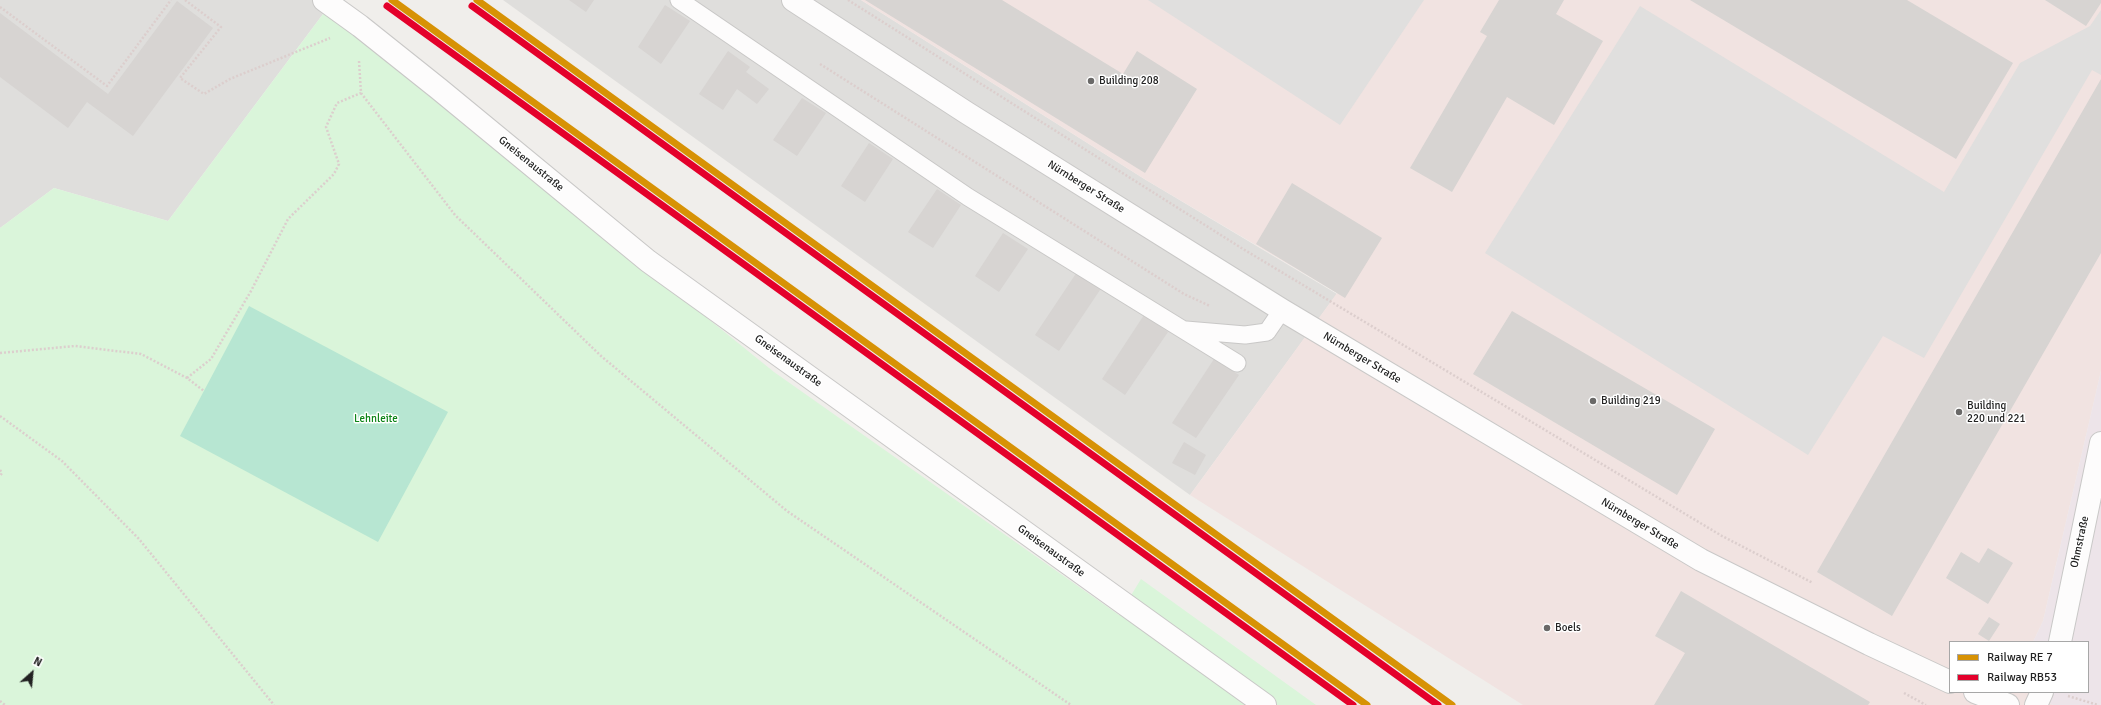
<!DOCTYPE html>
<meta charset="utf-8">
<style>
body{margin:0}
#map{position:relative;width:2101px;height:705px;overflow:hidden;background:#f0eeeb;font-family:Signika,sans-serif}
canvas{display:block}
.legend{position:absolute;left:1949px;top:641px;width:140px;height:52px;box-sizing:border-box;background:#fff;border:1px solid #a7a7a7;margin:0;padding:5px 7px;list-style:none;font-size:12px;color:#222}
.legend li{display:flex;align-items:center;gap:8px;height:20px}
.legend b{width:20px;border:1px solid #a7a7a7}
.north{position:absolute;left:12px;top:653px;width:40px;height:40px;-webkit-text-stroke:3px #fff;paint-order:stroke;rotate:27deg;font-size:11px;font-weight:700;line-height:16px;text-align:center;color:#222}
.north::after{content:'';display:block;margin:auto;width:14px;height:18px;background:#222;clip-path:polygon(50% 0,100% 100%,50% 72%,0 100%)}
</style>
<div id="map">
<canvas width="2101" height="705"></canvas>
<ul class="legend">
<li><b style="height:5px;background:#d79205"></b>Railway RE 7</li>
<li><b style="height:5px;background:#e4002b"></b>Railway RB53</li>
</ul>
<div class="north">N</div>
</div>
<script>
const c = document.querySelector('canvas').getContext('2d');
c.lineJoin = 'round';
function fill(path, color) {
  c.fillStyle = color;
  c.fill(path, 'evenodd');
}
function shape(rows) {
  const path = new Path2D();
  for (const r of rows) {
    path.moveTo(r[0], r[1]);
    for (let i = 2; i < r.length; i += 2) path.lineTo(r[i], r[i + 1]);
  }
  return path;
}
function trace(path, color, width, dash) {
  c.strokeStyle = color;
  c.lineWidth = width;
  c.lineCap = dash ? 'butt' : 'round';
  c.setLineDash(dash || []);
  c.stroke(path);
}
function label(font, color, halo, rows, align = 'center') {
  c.font = font + ' Signika,sans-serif';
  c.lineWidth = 3;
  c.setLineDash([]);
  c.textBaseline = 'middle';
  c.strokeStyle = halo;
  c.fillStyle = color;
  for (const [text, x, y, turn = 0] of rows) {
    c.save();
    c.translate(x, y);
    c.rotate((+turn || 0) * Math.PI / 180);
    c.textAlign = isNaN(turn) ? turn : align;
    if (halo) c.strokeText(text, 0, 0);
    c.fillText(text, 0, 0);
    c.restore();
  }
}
fill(shape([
 [0,0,312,0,326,10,168,221,54,188,0,228],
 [503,0,861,0,1146,180,1337,294,1190,495]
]), '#dfdedc');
fill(shape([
 [861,0,2101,0,2101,371,2043,621,2033,642,1950,642,1950,692,2030,692,2053,705,1523,705,1190,495,1337,293,1146,180]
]), '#f1e3e1');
fill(shape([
 [2101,371,2101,705,2053,705,2030,692,2088,692,2088,642,2033,642,2043,621]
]), '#ede4e9');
fill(shape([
 [326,10,774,372,1119,615,1141,579,1316,705,0,705,0,228,54,188,168,221]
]), '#daf5da');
fill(shape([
 [249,306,448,412,378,542,180,436]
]), '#b7e6d2');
fill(shape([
 [1148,0,1424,0,1340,125],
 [1640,6,1944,192,2020,63,2090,26,2101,10,2101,75,2092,70,1924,358,1883,336,1808,455,1485,253]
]), '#e0dfde');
fill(shape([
 [569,0,594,0,586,12],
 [865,0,1002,0,1123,74,1137,51,1197,89,1145,173],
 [1499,0,1564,0,1556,14,1603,41,1554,125,1507,97,1452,192,1410,168,1487,36,1480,32],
 [1690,0,1907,0,2013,63,1956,159],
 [2045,0,2101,0,2101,3,2086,26],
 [177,1,213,28,133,136,87,102,68,128,0,77,0,13,108,94],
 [665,5,690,21,661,64,638,47],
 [728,51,750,67,746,72,769,89,757,104,737,89,723,110,699,94],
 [2101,79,2101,253,1892,616,1817,572],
 [802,98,826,113,797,156,773,140],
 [869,143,893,159,865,202,841,186],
 [1292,183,1382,238,1345,298,1256,244],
 [937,189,961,205,933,248,908,232],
 [1003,233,1028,249,999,292,975,276],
 [1077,272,1102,287,1059,351,1035,335],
 [1512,311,1715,429,1677,495,1473,374],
 [1144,315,1168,332,1125,395,1102,379],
 [1214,359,1239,375,1196,438,1172,423],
 [1184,442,1206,455,1195,475,1172,463],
 [1988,548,2013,563,1988,604,1946,578,1961,552,1979,563],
 [1681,591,1870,702,1868,705,1654,705,1685,653,1655,636],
 [1989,617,2000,624,1989,641,1978,634]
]), '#d7d4d2');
const service = shape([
 [679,0,968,197,1237,363],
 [1186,330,1245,335,1267,332,1282,310]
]);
const minor = shape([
 [324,0,360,26,439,89,648,261,1265,705]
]);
const tertiary = shape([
 [793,0,967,113,1282,310,1701,560,1869,644,1950,682],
 [2060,642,2101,443],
 [1975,692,2008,705],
 [2036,705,2042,692]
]);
trace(service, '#c9c8c7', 19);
trace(minor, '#c9c8c7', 24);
trace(tertiary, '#c9c8c7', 24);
trace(shape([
 [185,0,221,27,180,78,204,94,230,79,330,38],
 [848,0,1243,249,1722,536,1813,583],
 [0,7,107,86,171,0],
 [359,61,361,93,455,215,601,356,787,511,1071,705],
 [820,64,1184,294,1210,306],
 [0,353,75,346,141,354,187,378,204,391],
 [187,378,211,359,251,291,288,219,334,174,339,164,326,127,337,103,361,93],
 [0,416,62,461,139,539,274,705],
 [0,470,2,473,0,476],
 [1904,693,1926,705],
 [2068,696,2098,705],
 [0,701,5,705]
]), '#dccecd', 2.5, [2, 2]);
trace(service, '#fdfcfc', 17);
trace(minor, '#fdfcfc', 22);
trace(tertiary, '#fdfcfc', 22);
trace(shape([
 [392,0,1367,705],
 [477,0,1452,705]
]), '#d79205', 7);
trace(shape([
 [387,6,1353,705],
 [472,6,1438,705]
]), '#e4002b', 7);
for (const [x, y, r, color] of [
 [1091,81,4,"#6a6968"],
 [1593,401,4,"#6a6968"],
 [1959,412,4,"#6a6968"],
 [1547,628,4,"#6a6968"]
]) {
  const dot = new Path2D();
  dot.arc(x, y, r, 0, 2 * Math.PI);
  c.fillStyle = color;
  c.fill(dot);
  trace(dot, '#fff', 1.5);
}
label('11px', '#222', '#fff', [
 ["Building 208",1099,81],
 ["Building 219",1601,401],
 ["Building",1967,406],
 ["220 und 221",1967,419],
 ["Boels",1555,628]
], 'left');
label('11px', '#222', '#fff', [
 ["Gneisenaustraße",531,164,39],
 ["Nürnberger Straße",1086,187,32],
 ["Nürnberger Straße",1362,358,31],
 ["Gneisenaustraße",788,361,36],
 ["Nürnberger Straße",1640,524,31],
 ["Ohmstraße",2080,542,-78],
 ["Gneisenaustraße",1051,551,36]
]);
label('11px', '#0c8416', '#fff', [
 ["Lehnleite",376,419]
]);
</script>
